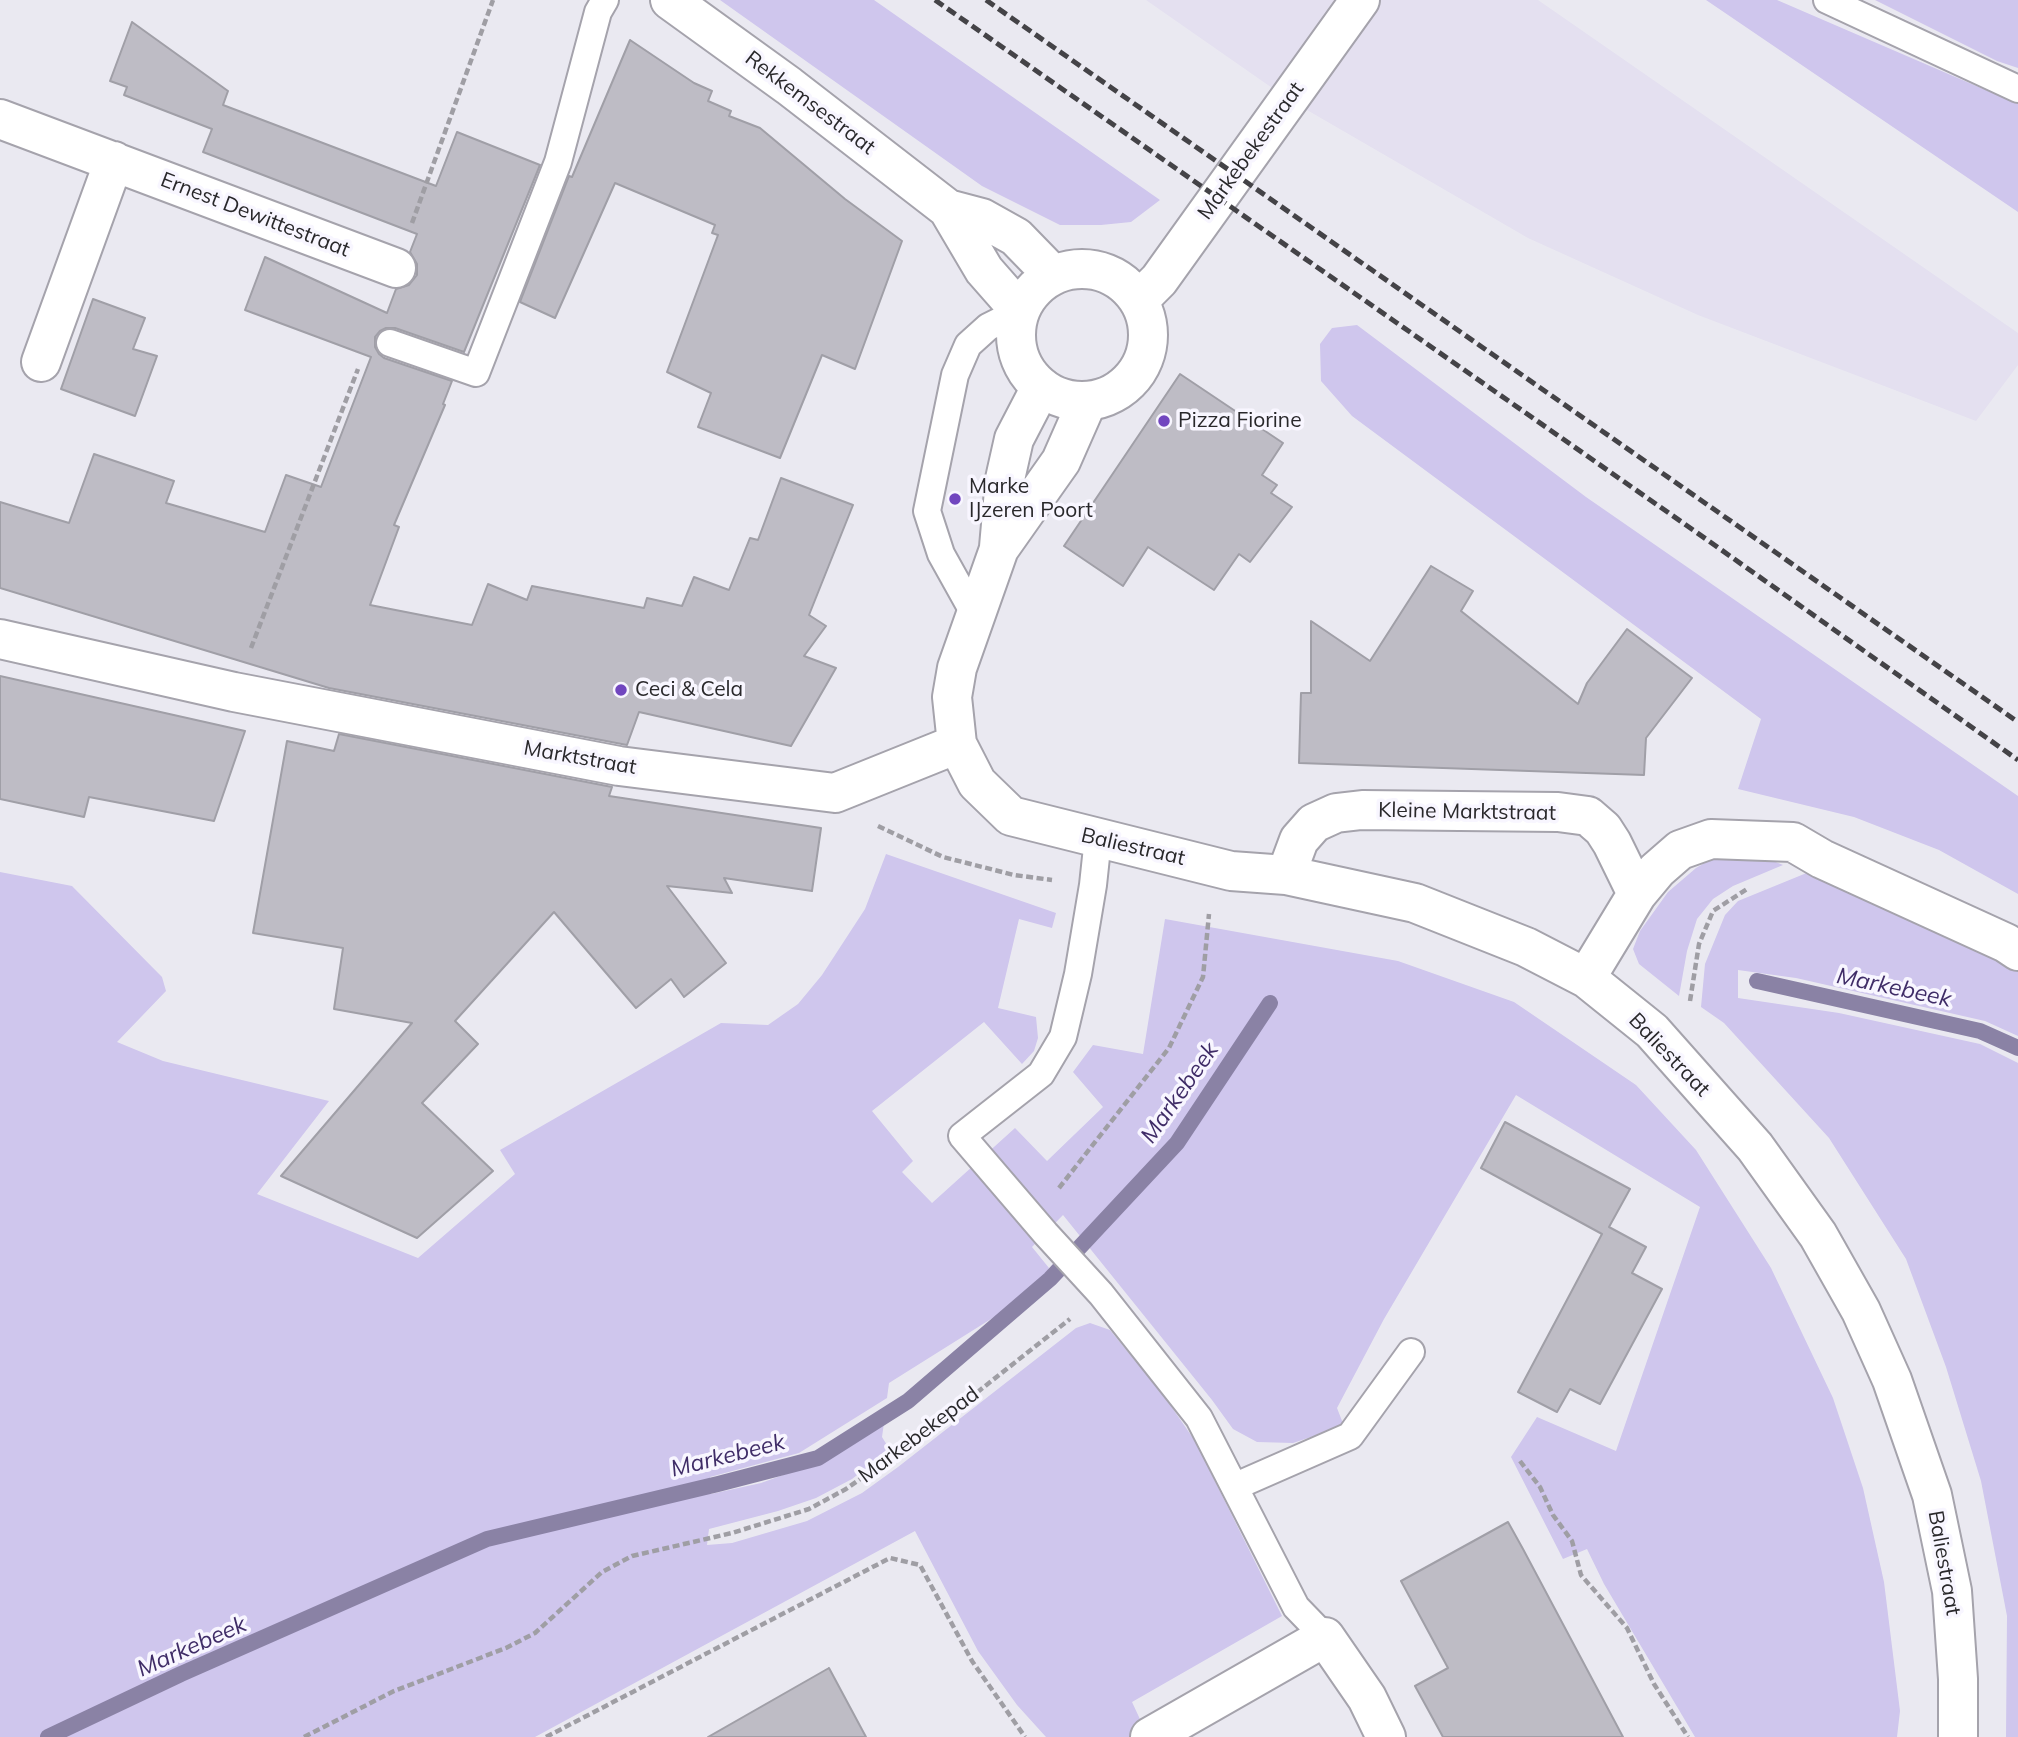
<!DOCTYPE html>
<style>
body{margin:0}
canvas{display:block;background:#eae9f1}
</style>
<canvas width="2018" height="1737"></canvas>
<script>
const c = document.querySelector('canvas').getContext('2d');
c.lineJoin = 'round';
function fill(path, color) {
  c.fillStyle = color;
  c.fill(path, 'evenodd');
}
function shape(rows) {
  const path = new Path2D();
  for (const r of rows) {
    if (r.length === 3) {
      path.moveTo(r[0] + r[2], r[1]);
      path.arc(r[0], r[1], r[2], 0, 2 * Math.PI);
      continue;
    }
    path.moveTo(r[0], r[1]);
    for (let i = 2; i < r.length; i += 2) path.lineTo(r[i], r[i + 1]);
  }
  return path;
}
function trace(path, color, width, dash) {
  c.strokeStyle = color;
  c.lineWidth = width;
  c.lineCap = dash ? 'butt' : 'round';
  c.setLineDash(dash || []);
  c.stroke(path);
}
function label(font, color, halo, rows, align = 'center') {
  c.font = font + ' Mulish,sans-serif';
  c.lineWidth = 7;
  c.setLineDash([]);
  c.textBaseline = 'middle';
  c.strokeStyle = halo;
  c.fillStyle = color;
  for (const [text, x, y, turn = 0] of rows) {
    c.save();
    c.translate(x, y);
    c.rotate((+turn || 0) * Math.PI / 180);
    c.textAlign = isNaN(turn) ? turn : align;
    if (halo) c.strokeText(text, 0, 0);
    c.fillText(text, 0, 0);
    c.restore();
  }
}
fill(shape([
 [1146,0,1538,0,2018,333,2018,365,1976,421,1698,315,1528,238,1288,99]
]), '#e4e0f0');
fill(shape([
 [720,0,874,0,1160,200,1131,222,1101,225,1060,225,982,186],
 [1706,0,1777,0,2018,104,2018,212],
 [1875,0,2018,0,2018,68,1997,61],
 [1357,325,1586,497,2018,796,2018,894,1939,850,1854,817,1738,789,1761,719,1352,416,1321,381,1320,344,1332,328],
 [886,854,1056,913,1052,928,1019,919,998,1008,1036,1017,1038,1038,1034,1051,1022,1064,984,1022,872,1111,913,1161,902,1172,932,1203,1015,1128,1047,1161,1103,1107,1073,1072,1093,1045,1143,1054,1165,919,1398,961,1514,1002,1636,1085,1696,1150,1771,1268,1833,1398,1863,1488,1884,1582,1900,1711,1897,1737,1695,1737,1604,1584,1587,1549,1563,1559,1511,1457,1537,1417,1616,1451,1700,1207,1516,1095,1384,1319,1337,1408,1344,1426,1293,1443,1257,1442,1233,1429,1212,1400,1063,1215,1032,1247,1049,1268,1034,1292,889,1383,887,1398,799,1453,710,1477,711,1494,761,1483,819,1462,884,1423,882,1437,890,1450,852,1479,816,1498,778,1511,709,1529,707,1545,732,1543,807,1521,862,1493,898,1467,1076,1328,1090,1323,1110,1330,1164,1396,1195,1441,1282,1616,1132,1702,1145,1730,1133,1737,1046,1737,1017,1705,978,1651,915,1531,535,1737,0,1737,0,872,72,886,162,977,166,991,117,1042,163,1061,329,1101,257,1194,418,1258,515,1174,500,1150,721,1023,768,1025,798,1004,822,975,865,909],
 [1761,856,1783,865,1733,886,1713,899,1697,919,1687,951,1679,996,1639,964,1633,949,1640,931,1668,892,1696,868,1715,857],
 [1809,872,1946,927,2018,971,2018,1036,1985,1021,1796,978,1738,970,1738,998,1839,1013,1980,1044,2018,1063,2018,1737,2006,1737,2007,1616,1981,1481,1946,1367,1906,1259,1829,1138,1724,1023,1701,1007,1705,964,1725,915,1738,901]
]), '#cfc6ed');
trace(shape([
 [1757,981,1980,1031,2018,1048],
 [48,1737,181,1674,487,1539,718,1484,818,1458,908,1401,1050,1279,1177,1143,1270,1003]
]), '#8a82a5', 16);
const building = shape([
 [132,22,228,91,223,105,436,186,457,132,540,165,464,352,395,328,386,328,380,331,375,337,375,347,379,354,384,358,452,381,443,404,445,405,394,525,399,527,370,605,472,625,488,584,527,600,532,586,644,608,647,598,682,606,694,577,729,590,750,538,758,540,781,478,853,505,809,615,826,626,804,656,836,668,791,746,639,712,627,745,329,688,0,588,0,502,69,523,94,454,174,481,166,503,265,532,286,475,321,487,371,357,245,310,265,257,387,313,396,289,409,285,417,275,417,264,410,252,417,234,203,152,212,129,124,95,127,87,110,81,132,22],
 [630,40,694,83,712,91,708,101,731,111,729,116,760,128,845,199,902,241,855,369,822,355,780,458,698,427,711,393,667,372,718,235,712,233,715,225,615,183,555,318,520,302,569,176,572,177,630,40],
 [93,299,145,318,133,349,157,356,135,416,61,389,93,299],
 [1180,374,1283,443,1262,475,1277,485,1271,493,1292,507,1250,562,1239,554,1214,590,1148,547,1123,586,1064,546,1180,374],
 [1431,566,1473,591,1461,611,1578,704,1587,683,1627,629,1692,678,1646,738,1644,775,1299,763,1301,693,1311,693,1311,621,1370,661,1431,566],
 [0,676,245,731,214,821,89,797,84,817,0,799,0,676],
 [339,734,612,787,609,796,821,828,812,891,724,878,732,893,667,886,726,963,684,997,671,979,636,1008,554,912,455,1021,478,1044,422,1103,493,1171,417,1238,281,1176,412,1023,334,1009,343,948,253,933,287,741,334,751,339,734],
 [1505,1122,1630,1189,1609,1227,1646,1247,1632,1273,1662,1289,1600,1404,1570,1389,1557,1412,1518,1392,1602,1234,1481,1168,1505,1122],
 [1508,1522,1523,1549,1623,1737,1443,1737,1415,1686,1448,1668,1401,1581,1508,1522],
 [829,1668,866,1737,708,1737,829,1668]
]);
fill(building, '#bebcc5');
trace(building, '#a09fa7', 2);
const service = shape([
 [1827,0,2018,89],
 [390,343,476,373,558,162,598,12,605,0],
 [975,615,941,554,927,511,955,375,968,345,988,327,1020,311],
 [1098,838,1093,885,1078,974,1063,1037,1041,1074,962,1136,1046,1234,1101,1294,1199,1418,1296,1607,1325,1637],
 [1236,1486,1350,1436,1411,1352]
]);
const minor = shape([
 [0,119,396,268],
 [41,362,114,161],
 [1087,402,1061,461,999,549,957,668,952,697,957,744,977,783,1011,816,1231,871,1286,875,1415,903,1526,947,1586,978,1652,1031,1755,1147,1818,1235,1861,1311,1892,1380,1932,1495,1952,1591,1958,1679,1958,1737],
 [999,547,1005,479,1014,439,1041,387],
 [0,639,234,692,619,766,835,793,957,744],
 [1286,875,1299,840,1314,823,1336,813,1362,810,1558,812,1588,816,1603,829,1612,843,1637,894],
 [1586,978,1637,894,1657,870,1680,850,1711,839,1793,842,1822,859,2006,943,2018,951],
 [1150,1737,1325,1637,1367,1698,1386,1737]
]);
const tertiary = shape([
 [670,0,789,86,948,209,984,270,1020,311],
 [948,209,982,218,1016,237,1053,275],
 [1082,335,66],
 [1139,300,1159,280,1360,0]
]);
trace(service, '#a5a3ac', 30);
trace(minor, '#a5a3ac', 42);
trace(tertiary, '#a5a3ac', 42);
trace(shape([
 [412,223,493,0],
 [251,648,358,369],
 [878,826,943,857,1014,875,1052,880],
 [1690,1001,1699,944,1713,911,1747,889],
 [1059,1188,1169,1048,1203,977,1209,914],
 [1520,1461,1540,1487,1553,1515,1572,1541,1581,1575,1627,1628,1654,1684,1688,1737],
 [304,1737,394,1691,506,1648,535,1633,602,1572,632,1556,732,1533,809,1509,846,1489,932,1428,1070,1319],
 [546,1737,890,1558,920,1565,972,1661,1025,1737]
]), '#9f9ea4', 4.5, [7, 3.5]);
trace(service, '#fff', 26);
trace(minor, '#fff', 38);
trace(tertiary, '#fff', 38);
trace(shape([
 [935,0,1706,539,2018,760],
 [986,0,2018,722]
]), '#444347', 5, [10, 5]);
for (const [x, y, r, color] of [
 [1164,421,7,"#7146bf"],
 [955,499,7,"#7146bf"],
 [621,690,7,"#7146bf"]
]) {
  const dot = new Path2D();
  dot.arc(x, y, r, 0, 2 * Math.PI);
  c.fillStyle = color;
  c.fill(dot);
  trace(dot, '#f8f6ff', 2.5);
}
label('21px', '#29282b', '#f8f6ff', [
 ["Rekkemsestraat",810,103,37],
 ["Markebekestraat",1251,151,-54],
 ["Ernest Dewittestraat",255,215,21],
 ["Marktstraat",580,758,10],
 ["Kleine Marktstraat",1467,812,1],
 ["Baliestraat",1133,847,13],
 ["Baliestraat",1669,1055,46],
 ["Markebekepad",919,1435,-37],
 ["Baliestraat",1944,1563,80]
]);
label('21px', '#29282b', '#f8f6ff', [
 ["Pizza Fiorine",1178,421],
 ["Marke",969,487],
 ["IJzeren Poort",969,511],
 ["Ceci & Cela",635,690]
], 'left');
label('italic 23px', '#3f2c67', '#f8f6ff', [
 ["Markebeek",1894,988,12],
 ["Markebeek",1180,1093,-55],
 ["Markebeek",728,1456,-14],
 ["Markebeek",192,1647,-24]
]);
</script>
